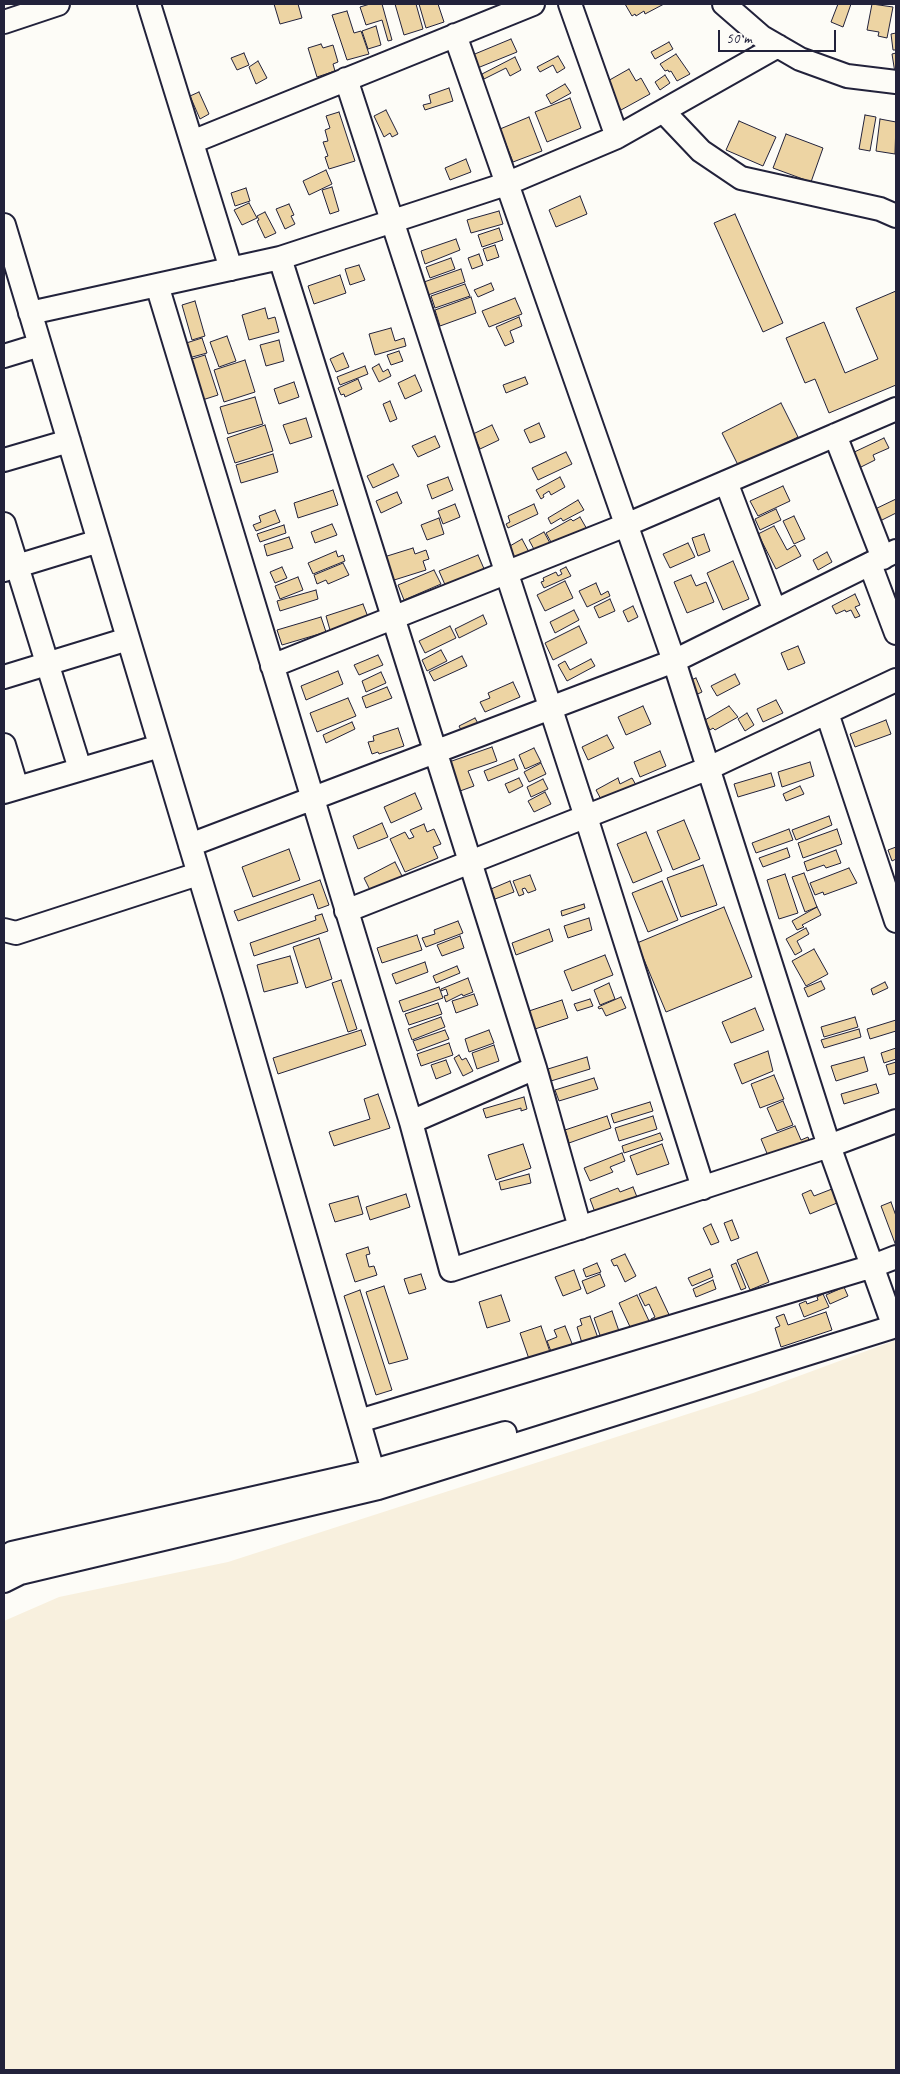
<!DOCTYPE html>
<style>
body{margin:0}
#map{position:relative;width:900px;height:2074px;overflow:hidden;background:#fdfcf7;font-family:Caveat,sans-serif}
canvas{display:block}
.frame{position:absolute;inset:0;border:5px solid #22223b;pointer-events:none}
.scale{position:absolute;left:718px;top:30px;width:118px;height:22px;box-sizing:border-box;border:2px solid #22223b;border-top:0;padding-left:6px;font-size:15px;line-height:18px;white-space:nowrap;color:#22223b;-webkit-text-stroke:4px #fdfcf7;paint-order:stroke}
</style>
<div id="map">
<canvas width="900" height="2074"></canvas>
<div class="frame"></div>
<div class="scale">50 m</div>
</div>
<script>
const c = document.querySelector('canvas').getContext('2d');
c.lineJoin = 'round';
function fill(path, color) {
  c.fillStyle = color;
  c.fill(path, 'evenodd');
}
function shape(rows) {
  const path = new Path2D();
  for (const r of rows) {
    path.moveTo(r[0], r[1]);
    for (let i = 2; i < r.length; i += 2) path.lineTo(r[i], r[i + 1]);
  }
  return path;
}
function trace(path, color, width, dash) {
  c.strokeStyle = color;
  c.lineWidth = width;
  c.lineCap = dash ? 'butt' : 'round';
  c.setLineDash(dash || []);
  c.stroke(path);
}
fill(shape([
 [896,1340,896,2070,4,2070,4,1621,59,1597,228,1562,753,1393]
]), '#f8f0de');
const building = shape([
 [274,4,298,4,302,18,280,24,274,4],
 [370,4,382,4,392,40,388,41,382,20,366,25,360,7,370,4],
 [395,4,416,4,423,29,404,35,395,4],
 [419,4,438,4,444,22,426,28,419,4],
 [625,4,664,4,645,14,644,11,636,16,635,14,632,16,625,4],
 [838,4,851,4,843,27,831,22,838,4],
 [872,4,893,7,887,38,878,36,879,32,867,30,872,4],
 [347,11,354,33,361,31,369,54,347,60,332,15,347,11],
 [376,26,381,45,368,49,362,31,376,26],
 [896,33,896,50,893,50,891,34,896,33],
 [511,39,517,52,475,69,470,56,511,39],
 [669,42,673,49,655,59,651,52,669,42],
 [321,44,323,48,333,45,338,62,333,64,335,71,317,77,308,48,321,44],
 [244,53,249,65,237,70,231,58,244,53],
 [896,53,896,72,895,73,892,54,896,53],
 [676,54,690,74,677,81,671,71,669,72,668,70,665,71,660,64,676,54],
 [558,56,565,68,557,73,553,65,540,72,537,67,558,56],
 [515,57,521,70,510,76,506,68,484,79,482,74,515,57],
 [258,61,267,78,256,84,249,67,258,61],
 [629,69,636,81,641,78,650,94,621,110,606,82,629,69],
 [665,75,670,83,660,90,655,82,665,75],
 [565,84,571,93,551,104,546,95,565,84],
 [449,88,453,101,425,110,423,105,431,103,429,95,449,88],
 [199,92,209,114,200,119,190,96,199,92],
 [570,98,581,128,547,142,535,112,570,98],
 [386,110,398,134,392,137,390,133,384,137,374,116,386,110],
 [339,112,355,161,329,169,325,157,328,156,323,142,328,141,325,130,330,128,326,116,339,112],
 [865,115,876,117,870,151,859,149,865,115],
 [529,117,542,151,513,162,500,129,529,117],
 [880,119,896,122,895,154,876,151,880,119],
 [739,121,776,137,763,166,726,150,739,121],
 [786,134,823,148,811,182,773,168,786,134],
 [466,159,471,172,450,180,445,168,466,159],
 [326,170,332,184,309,195,303,181,326,170],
 [332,187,339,211,330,214,322,190,332,187],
 [246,188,250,201,235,206,231,193,246,188],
 [580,196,587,214,556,227,549,210,580,196],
 [249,203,257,218,242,225,234,210,249,203],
 [289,204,294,215,291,216,295,224,285,229,276,209,289,204],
 [499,211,503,224,471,233,467,220,499,211],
 [265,212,276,233,265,238,257,221,259,220,257,216,265,212],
 [735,214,783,323,763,332,714,223,735,214],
 [499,228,503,240,482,247,478,235,499,228],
 [456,239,460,250,425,264,421,251,456,239],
 [495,245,499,257,487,261,483,249,495,245],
 [479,254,483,265,472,269,468,258,479,254],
 [451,258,455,269,430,278,426,267,451,258],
 [359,265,365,280,350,285,345,269,359,265],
 [461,269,465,282,428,295,424,282,461,269],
 [340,275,346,293,314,304,308,286,340,275],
 [491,283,494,290,478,297,474,290,491,283],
 [465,284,470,296,435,308,431,296,465,284],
 [896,291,896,385,829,413,815,379,805,383,786,338,824,322,845,373,878,359,856,308,896,291],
 [471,297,476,313,440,326,435,310,471,297],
 [515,298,522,314,489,327,482,311,515,298],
 [195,301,205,336,192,340,182,305,195,301],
 [265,308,268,319,275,317,279,332,249,340,242,315,265,308],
 [519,317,522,326,510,331,514,342,505,346,496,327,519,317],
 [391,328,395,341,404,338,406,346,375,355,369,334,391,328],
 [227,336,236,361,219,367,210,342,227,336],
 [202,338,207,353,185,359,180,345,202,338],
 [279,340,284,361,266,366,260,345,279,340],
 [399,351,403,361,391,365,387,355,399,351],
 [343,353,349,367,336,372,330,359,343,353],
 [205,355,218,395,196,402,182,362,205,355],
 [245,360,255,392,224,402,214,370,245,360],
 [379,364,383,372,388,369,391,376,379,382,372,368,379,364],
 [365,366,368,374,340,385,337,377,365,366],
 [415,375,422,391,405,399,398,383,415,375],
 [525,377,528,384,506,393,503,385,525,377],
 [358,379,362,389,345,397,344,394,341,395,338,388,358,379],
 [294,382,299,397,279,404,274,389,294,382],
 [255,397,263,424,228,434,220,407,255,397],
 [390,401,397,419,390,422,383,404,390,401],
 [781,403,798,437,739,467,722,433,781,403],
 [306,418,312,437,290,444,283,425,306,418],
 [539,423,545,437,530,443,524,430,539,423],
 [265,425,273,451,235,463,227,438,265,425],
 [492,425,499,440,480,449,473,434,492,425],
 [435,436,440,447,418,457,412,446,435,436],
 [884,438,889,448,873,455,875,460,855,470,848,455,884,438],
 [566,452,572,464,538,480,532,468,566,452],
 [273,454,278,472,241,483,236,465,273,454],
 [393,464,399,476,373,488,367,476,393,464],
 [448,477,453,490,432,499,427,485,448,477],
 [560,477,565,487,551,495,549,491,543,495,544,497,541,499,536,490,560,477],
 [783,486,790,501,758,516,750,501,783,486],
 [333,490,338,505,298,518,294,503,333,490],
 [397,492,402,503,381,513,376,501,397,492],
 [896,499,896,513,876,523,871,511,896,499],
 [578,500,584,510,563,521,561,518,551,524,548,518,578,500],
 [455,504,460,517,443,524,438,511,455,504],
 [534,504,538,514,508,528,506,524,510,522,508,516,534,504],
 [776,509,781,520,760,530,755,519,776,509],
 [275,510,280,522,256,531,253,525,261,522,259,516,275,510],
 [794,516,805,539,794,544,783,521,794,516],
 [580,517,588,531,556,551,546,533,571,519,573,521,580,517],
 [439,518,444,534,427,540,421,525,439,518],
 [332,524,337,535,315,543,311,532,332,524],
 [284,525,286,533,260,542,257,534,284,525],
 [774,526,787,550,795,545,801,556,776,569,758,534,774,526],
 [544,532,551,545,536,553,529,540,544,532],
 [704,534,710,551,698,556,692,538,704,534],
 [289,537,293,548,267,556,264,545,289,537],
 [522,539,530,554,510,564,503,550,522,539],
 [688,543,695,557,670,568,663,554,688,543],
 [413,548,415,554,426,550,429,559,423,561,426,570,391,581,384,557,413,548],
 [336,551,338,557,343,555,345,561,313,574,308,563,336,551],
 [827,552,832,562,818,570,813,560,827,552],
 [478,555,485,571,446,587,439,571,478,555],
 [733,561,749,599,723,610,707,573,733,561],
 [343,563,349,575,328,584,326,580,317,584,314,575,343,563],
 [282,567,287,578,275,583,270,572,282,567],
 [566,567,571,576,544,588,541,582,544,581,543,578,556,572,558,576,562,574,560,570,566,567],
 [434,570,441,584,404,600,398,585,434,570],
 [691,575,696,586,706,582,714,602,687,613,674,582,691,575],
 [298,577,303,590,280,599,275,586,298,577],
 [565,581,573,598,545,611,537,595,565,581],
 [596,583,601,595,608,591,610,596,587,607,579,591,596,583],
 [316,590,318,599,280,611,277,601,316,590],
 [855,594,860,605,855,607,860,616,855,618,851,610,846,612,845,610,836,614,832,606,855,594],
 [610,599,615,611,599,618,594,607,610,599],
 [363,604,368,617,330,630,326,616,363,604],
 [633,606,638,617,628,622,623,611,633,606],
 [574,610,579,620,555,633,550,622,574,610],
 [483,615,487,624,459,638,455,629,483,615],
 [321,617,326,632,282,645,277,630,321,617],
 [450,626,456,638,425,653,419,641,450,626],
 [579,626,587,643,553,660,545,643,579,626],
 [798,646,805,663,788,670,781,653,798,646],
 [441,650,447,661,427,671,422,660,441,650],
 [378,655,383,665,359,675,354,665,378,655],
 [462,656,467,666,434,681,429,672,462,656],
 [591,659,595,666,567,681,558,665,565,661,570,670,591,659],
 [338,671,343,684,306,700,301,686,338,671],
 [381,672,386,683,366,692,362,681,381,672],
 [735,674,740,684,717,696,711,686,735,674],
 [696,678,702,692,689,698,683,683,696,678],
 [513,682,520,697,485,712,480,702,490,698,488,693,513,682],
 [387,687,392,698,366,708,362,697,387,687],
 [348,698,356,716,317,732,310,713,348,698],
 [776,700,783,713,763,722,757,709,776,700],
 [643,706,651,724,626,735,618,717,643,706],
 [729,706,738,717,715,730,713,728,710,730,705,720,729,706],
 [747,713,754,725,745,731,738,719,747,713],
 [475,718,480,727,464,736,459,726,475,718],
 [886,720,891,734,855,747,850,734,886,720],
 [352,722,355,729,326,743,323,735,352,722],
 [398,728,404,746,379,754,378,752,372,754,368,742,374,741,373,736,398,728],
 [607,735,614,748,588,760,582,747,607,735],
 [492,747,497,761,468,771,474,786,460,791,449,762,492,747],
 [534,748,541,762,525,769,519,755,534,748],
 [660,751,666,766,640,777,634,762,660,751],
 [514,759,518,769,488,781,484,771,514,759],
 [810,762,814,776,782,787,778,772,810,762],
 [541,763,546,774,529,782,524,772,541,763],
 [771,773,775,786,738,797,734,784,771,773],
 [519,778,523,786,509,793,505,784,519,778],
 [618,778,620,784,632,778,636,785,603,803,596,790,618,778],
 [543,779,548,789,531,797,527,787,543,779],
 [800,786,804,794,786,801,783,794,800,786],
 [545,792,551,804,534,812,528,801,545,792],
 [415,793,422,809,391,823,384,807,415,793],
 [829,816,832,825,796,840,792,830,829,816],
 [684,820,700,859,673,870,657,831,684,820],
 [382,823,388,837,358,849,353,836,382,823],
 [424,824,427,832,434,829,441,844,433,847,438,858,405,872,390,839,405,832,409,839,414,837,410,830,424,824],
 [789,829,793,840,756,853,752,843,789,829],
 [837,829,842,844,803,858,798,843,837,829],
 [646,832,662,871,633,883,617,844,646,832],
 [896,847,896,859,892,861,888,850,896,847],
 [787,848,790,857,763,867,759,858,787,848],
 [289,849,300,880,253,897,242,867,289,849],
 [836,850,841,863,826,868,824,865,807,871,804,862,836,850],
 [395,862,403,878,372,894,364,878,395,862],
 [703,865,717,905,681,917,667,878,703,865],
 [849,868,857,883,824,895,823,892,815,895,810,883,849,868],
 [804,873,817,907,805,912,792,877,804,873],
 [785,874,798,913,779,919,767,880,785,874],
 [530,875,536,890,528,893,525,888,522,889,524,894,519,896,513,881,530,875],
 [320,880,329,905,318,909,313,894,238,921,234,911,320,880],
 [510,881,514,892,495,899,491,889,510,881],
 [662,881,678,920,648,932,632,893,662,881],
 [584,904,585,908,562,916,561,911,584,904],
 [724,907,752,977,666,1012,637,943,724,907],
 [817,907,821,915,802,925,804,927,797,930,792,921,817,907],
 [322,914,328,931,254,956,250,943,316,920,315,916,322,914],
 [589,918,592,930,568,938,564,926,589,918],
 [458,921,463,933,426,947,422,938,435,934,434,930,458,921],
 [806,928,809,934,797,941,802,951,795,955,786,939,806,928],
 [549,929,553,941,516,955,512,943,549,929],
 [417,935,422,950,382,963,377,948,417,935],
 [460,936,464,948,442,956,437,945,460,936],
 [319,938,332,979,306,988,293,947,319,938],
 [814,949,828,974,806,986,792,961,814,949],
 [605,955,613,975,572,991,564,971,605,955],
 [290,956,298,983,264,992,257,965,290,956],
 [425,962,428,972,396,984,392,974,425,962],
 [457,966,460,973,436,983,433,976,457,966],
 [468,978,473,992,463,996,462,994,446,1002,444,996,448,995,446,989,441,991,441,989,468,978],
 [341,980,357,1029,348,1032,332,983,341,980],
 [821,981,825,989,808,997,804,988,821,981],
 [885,982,888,988,873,995,871,989,885,982],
 [609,983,615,999,600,1005,594,990,609,983],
 [439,987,443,998,403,1012,399,1001,439,987],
 [474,994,478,1005,456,1013,452,1001,474,994],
 [621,997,626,1008,606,1016,602,1008,599,1009,598,1007,621,997],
 [590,999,593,1006,577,1011,574,1004,590,999],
 [562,1000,568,1018,532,1030,526,1012,562,1000],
 [438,1003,442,1014,409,1025,405,1014,438,1003],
 [755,1008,764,1030,731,1043,722,1022,755,1008],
 [441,1017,445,1027,412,1040,408,1029,441,1017],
 [855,1017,858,1027,824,1037,821,1027,855,1017],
 [896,1020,896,1031,870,1039,867,1029,896,1020],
 [859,1029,861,1037,824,1048,821,1040,859,1029],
 [361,1030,366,1045,278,1074,273,1058,361,1030],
 [445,1030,449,1039,417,1051,413,1041,445,1030],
 [489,1030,494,1043,469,1052,465,1039,489,1030],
 [449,1043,453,1055,421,1066,417,1054,449,1043],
 [494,1045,499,1061,477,1069,472,1053,494,1045],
 [896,1048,896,1059,884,1063,881,1053,896,1048],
 [768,1051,773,1071,742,1084,734,1064,768,1051],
 [459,1055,462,1060,466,1058,473,1071,463,1076,454,1058,459,1055],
 [587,1057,590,1069,551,1081,548,1069,587,1057],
 [864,1057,868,1071,836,1081,831,1066,864,1057],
 [446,1060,451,1073,436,1079,431,1065,446,1060],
 [896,1062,896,1073,889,1075,886,1065,896,1062],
 [774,1075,784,1099,760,1108,751,1084,774,1075],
 [594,1078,598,1089,559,1101,555,1090,594,1078],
 [876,1084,879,1093,844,1104,841,1094,876,1084],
 [378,1094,390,1128,334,1146,329,1132,370,1119,364,1099,378,1094],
 [524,1097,527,1109,521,1111,521,1108,486,1118,483,1109,524,1097],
 [783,1101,793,1125,777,1131,767,1108,783,1101],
 [650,1102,653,1111,614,1123,611,1114,650,1102],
 [607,1116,611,1128,569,1143,565,1130,607,1116],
 [653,1116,657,1129,619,1141,615,1128,653,1116],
 [795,1126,801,1140,808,1137,812,1148,771,1163,761,1139,795,1126],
 [660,1133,663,1140,624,1153,622,1146,660,1133],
 [523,1144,531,1168,496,1180,488,1155,523,1144],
 [662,1144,669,1164,637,1175,630,1156,662,1144],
 [622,1153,625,1161,610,1167,613,1172,590,1181,584,1168,622,1153],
 [529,1174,531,1183,501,1190,499,1182,529,1174],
 [633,1187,639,1202,596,1215,590,1199,618,1188,620,1192,633,1187],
 [832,1189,837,1203,810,1214,802,1194,811,1190,814,1196,832,1189],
 [406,1194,410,1207,370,1220,366,1207,406,1194],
 [358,1196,363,1214,335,1222,329,1204,358,1196],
 [891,1202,896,1216,896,1246,881,1206,891,1202],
 [732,1220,739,1238,731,1241,724,1223,732,1220],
 [711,1224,719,1242,711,1245,703,1228,711,1224],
 [368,1247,370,1254,366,1255,369,1267,374,1266,377,1275,355,1282,346,1254,368,1247],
 [757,1252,769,1282,750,1290,737,1260,757,1252],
 [625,1254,636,1276,625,1282,617,1265,614,1266,611,1260,625,1254],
 [597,1263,601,1272,586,1277,583,1269,597,1263],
 [736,1263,746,1288,741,1290,731,1265,736,1263],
 [710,1269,713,1277,692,1286,688,1278,710,1269],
 [574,1270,581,1289,563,1296,555,1277,574,1270],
 [421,1274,426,1289,409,1294,404,1279,421,1274],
 [600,1274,605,1286,587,1294,582,1281,600,1274],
 [713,1280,716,1289,696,1297,693,1289,713,1280],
 [384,1286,408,1359,389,1364,366,1292,384,1286],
 [656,1287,672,1321,655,1329,651,1319,655,1317,649,1304,645,1306,639,1294,656,1287],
 [844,1287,848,1296,830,1304,826,1295,844,1287],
 [360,1290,392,1390,376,1395,344,1296,360,1290],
 [823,1294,829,1307,804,1317,799,1304,806,1301,807,1304,818,1300,817,1297,823,1294],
 [501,1295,510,1321,487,1328,479,1302,501,1295],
 [637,1295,649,1321,631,1329,619,1303,637,1295],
 [612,1311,620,1334,602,1341,594,1318,612,1311],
 [826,1312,832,1330,781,1347,775,1328,780,1326,776,1317,784,1314,788,1325,826,1312],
 [590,1316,598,1338,582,1343,577,1327,582,1325,580,1319,590,1316],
 [541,1326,550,1352,529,1359,520,1333,541,1326],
 [565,1326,573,1346,552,1354,547,1341,557,1337,554,1330,565,1326]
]);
fill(building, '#edd4a3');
trace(building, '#22223b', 1);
const minor = shape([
 [149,4,231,269],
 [570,4,617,137],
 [724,4,762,37,800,59,847,76,896,82],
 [4,22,58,4],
 [455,35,674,661,829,1146,894,1327],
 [346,79,586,817,703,1188],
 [663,111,701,151,741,178,880,209,896,216],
 [192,142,533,4],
 [4,225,234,991,378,1488],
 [280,258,535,1068,580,1228],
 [157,285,411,1122,451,1270,829,1146,896,1121],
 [30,313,280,258,506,184,617,137,778,46],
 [4,356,40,345],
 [835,435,883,558],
 [4,460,69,441],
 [726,482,775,611],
 [4,524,80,769],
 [870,564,896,633],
 [4,570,99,541],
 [272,666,626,525,896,409],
 [4,677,128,639],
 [827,713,896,921],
 [4,745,17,788],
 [4,792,160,746],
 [190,845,674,661,896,551],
 [346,911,709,768,896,680],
 [4,930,16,933,198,874],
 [411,1122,535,1068],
 [359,1421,873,1266,896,1257],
 [4,1558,12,1553,373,1471,505,1433],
 [4,1581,20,1573,378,1488,896,1326]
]);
trace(minor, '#22223b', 26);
trace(minor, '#fdfcf7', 22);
</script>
